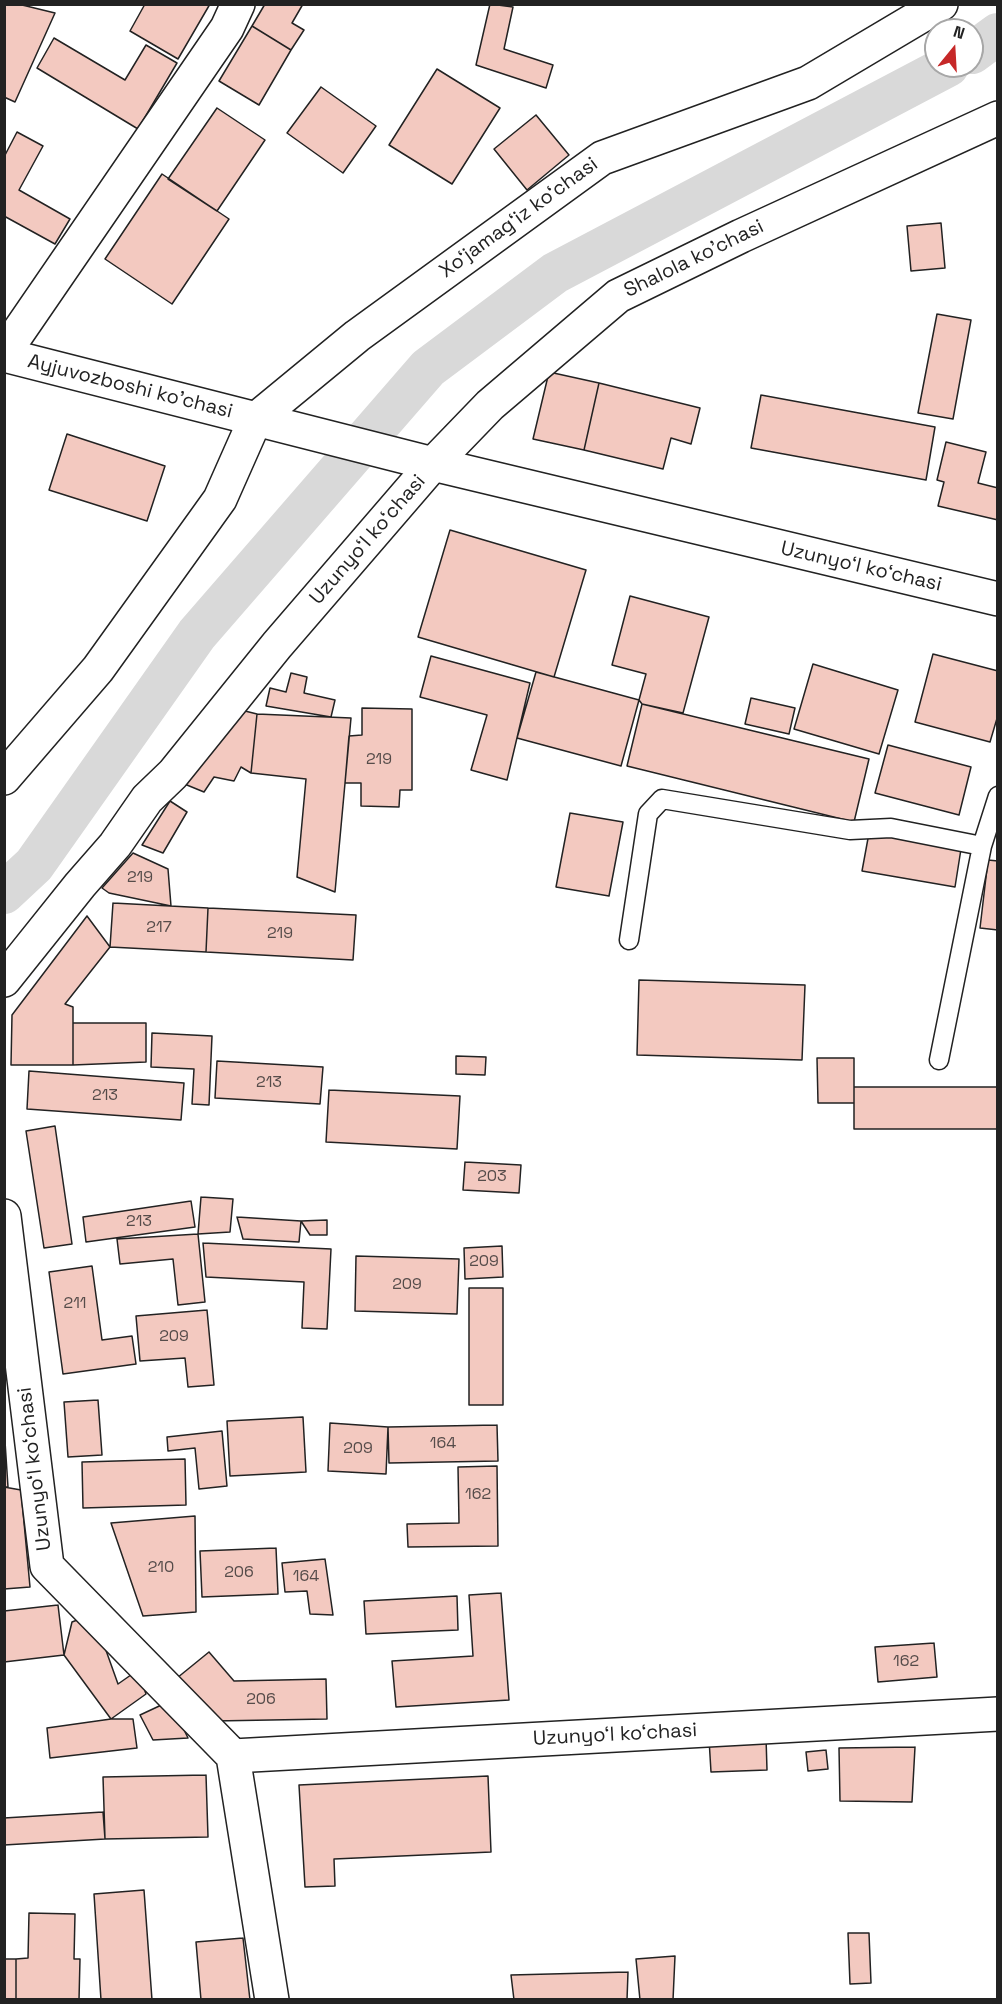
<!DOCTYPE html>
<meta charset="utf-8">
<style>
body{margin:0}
#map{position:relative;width:1002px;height:2004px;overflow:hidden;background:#fff;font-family:"Space Grotesk",sans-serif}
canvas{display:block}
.frame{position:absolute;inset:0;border:6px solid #222;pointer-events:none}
.north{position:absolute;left:924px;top:18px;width:60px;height:60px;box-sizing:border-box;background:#fff;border:2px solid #a7a7a7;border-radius:50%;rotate:18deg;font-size:16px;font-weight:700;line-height:24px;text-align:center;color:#222}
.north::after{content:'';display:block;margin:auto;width:21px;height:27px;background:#c62828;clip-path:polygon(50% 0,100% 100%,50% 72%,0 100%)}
</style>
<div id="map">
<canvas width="1002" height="2004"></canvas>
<div class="frame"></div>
<div class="north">N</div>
</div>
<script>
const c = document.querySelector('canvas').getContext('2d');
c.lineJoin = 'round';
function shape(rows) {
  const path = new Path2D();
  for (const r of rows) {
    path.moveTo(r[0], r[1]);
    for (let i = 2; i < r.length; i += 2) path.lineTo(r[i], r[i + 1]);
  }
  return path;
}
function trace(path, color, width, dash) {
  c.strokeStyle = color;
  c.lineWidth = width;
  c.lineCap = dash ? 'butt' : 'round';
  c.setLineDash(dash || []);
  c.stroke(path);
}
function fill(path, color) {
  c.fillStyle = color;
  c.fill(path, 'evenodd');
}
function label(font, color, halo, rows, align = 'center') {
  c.font = font + ' "Space Grotesk",sans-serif';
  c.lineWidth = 4.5;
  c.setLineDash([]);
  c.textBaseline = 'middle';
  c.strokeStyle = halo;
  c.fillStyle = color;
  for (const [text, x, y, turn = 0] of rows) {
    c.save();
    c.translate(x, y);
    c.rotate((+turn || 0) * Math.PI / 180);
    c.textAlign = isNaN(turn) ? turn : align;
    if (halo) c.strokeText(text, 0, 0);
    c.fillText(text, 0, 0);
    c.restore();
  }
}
trace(shape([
 [972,53,998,34],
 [4,893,34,865,197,634,428,368,555,273,948,66]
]), '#d9d9d9', 42);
const building = shape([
 [4,4,18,4,55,13,15,102,4,97,4,4],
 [145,4,210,4,178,59,130,31,145,4],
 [265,4,303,4,292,23,304,30,291,50,252,26,265,4],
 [490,4,513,7,504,49,553,65,546,88,476,65,490,4],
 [252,26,291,50,259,105,219,81,252,26],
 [54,38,125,80,146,45,177,63,138,129,37,68,54,38],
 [437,69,500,108,452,184,389,145,437,69],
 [321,87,376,126,343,173,287,133,321,87],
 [217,108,265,140,217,211,168,179,217,108],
 [536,115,569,155,527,190,494,149,536,115],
 [17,132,43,146,19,190,70,219,55,244,4,216,4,157,17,132],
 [162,174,229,219,172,304,105,259,162,174],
 [941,223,945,268,911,271,907,226,941,223],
 [937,314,971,320,953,419,918,413,937,314],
 [549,372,599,383,584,450,533,439,549,372],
 [599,383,700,408,691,444,671,438,663,469,584,450,599,383],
 [761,395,935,427,926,480,751,448,761,395],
 [67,434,165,466,147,521,49,490,67,434],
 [946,442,986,452,978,483,998,488,998,520,938,506,944,482,937,480,946,442],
 [450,530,586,570,554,677,418,637,450,530],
 [630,596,709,617,683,713,642,704,639,700,646,674,612,665,630,596],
 [933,654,998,671,998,715,990,742,915,722,933,654],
 [431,656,530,683,507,780,471,770,487,715,420,697,431,656],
 [813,664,898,690,879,754,794,729,813,664],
 [536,672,639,700,621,766,517,738,536,672],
 [291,673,307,677,304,693,335,700,331,717,266,706,270,688,286,692,291,673],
 [751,698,795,708,789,734,745,724,751,698],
 [642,704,869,759,854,822,627,766,642,704],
 [362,708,412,709,412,790,400,790,399,807,361,806,361,783,345,783,349,736,362,735,362,708],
 [241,710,257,714,251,773,241,767,234,781,214,777,204,792,182,783,241,710],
 [257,714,351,718,335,892,297,877,306,779,251,773,257,714],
 [888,745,971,767,959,815,875,793,888,745],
 [170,801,187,812,163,853,142,845,170,801],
 [570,813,623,822,609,896,556,887,570,813],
 [869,833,961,849,955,887,862,871,869,833],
 [133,853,168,869,171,906,109,893,102,888,133,853],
 [988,860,998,861,998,930,980,928,988,860],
 [113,903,208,908,206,952,110,947,113,903],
 [208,908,356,915,353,960,206,952,208,908],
 [87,916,110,947,65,1004,73,1007,73,1065,11,1065,12,1015,87,916],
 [639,980,805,985,802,1060,637,1055,639,980],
 [73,1023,146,1023,146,1062,73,1065,73,1023],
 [152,1033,212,1036,209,1105,192,1104,194,1069,151,1067,152,1033],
 [456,1056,486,1057,485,1075,456,1074,456,1056],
 [817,1058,854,1058,854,1103,818,1103,817,1058],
 [217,1061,323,1067,320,1104,215,1098,217,1061],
 [29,1071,184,1083,181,1120,27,1109,29,1071],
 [854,1087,998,1087,998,1129,854,1129,854,1087],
 [329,1090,460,1096,457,1149,326,1142,329,1090],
 [55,1126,72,1244,44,1248,26,1131,55,1126],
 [465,1162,521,1165,519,1193,463,1190,465,1162],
 [201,1197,233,1199,230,1232,198,1234,201,1197],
 [191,1201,195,1227,86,1242,83,1217,191,1201],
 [237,1217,301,1221,299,1242,243,1239,237,1217],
 [327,1220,327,1235,310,1235,301,1221,327,1220],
 [198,1234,205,1302,178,1305,173,1259,120,1264,117,1239,198,1234],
 [203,1243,331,1249,327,1329,302,1328,304,1282,206,1277,203,1243],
 [502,1246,503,1277,465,1279,464,1248,502,1246],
 [356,1256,459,1259,457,1314,355,1311,356,1256],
 [92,1266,102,1340,132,1336,136,1364,63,1374,49,1272,92,1266],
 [469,1288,503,1288,503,1405,469,1405,469,1288],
 [207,1310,214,1385,188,1387,185,1358,140,1361,136,1316,207,1310],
 [98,1400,102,1455,68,1457,64,1402,98,1400],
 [303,1417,306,1472,230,1476,227,1421,303,1417],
 [330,1423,388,1427,386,1474,328,1471,330,1423],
 [497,1425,498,1461,389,1463,388,1427,497,1425],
 [4,1426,8,1487,4,1487,4,1426],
 [222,1431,227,1486,199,1489,195,1448,168,1451,167,1437,222,1431],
 [185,1459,186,1505,83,1508,82,1462,185,1459],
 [497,1466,498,1546,408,1547,407,1524,459,1523,458,1467,497,1466],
 [4,1487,21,1490,30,1587,4,1589,4,1487],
 [195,1516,196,1612,143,1616,111,1523,195,1516],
 [276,1548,278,1594,202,1597,200,1551,276,1548],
 [325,1559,333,1615,310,1614,307,1591,285,1592,282,1563,325,1559],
 [501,1593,509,1700,396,1707,392,1661,473,1656,469,1595,501,1593],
 [457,1596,458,1630,366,1634,364,1601,457,1596],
 [58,1605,64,1655,4,1662,4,1611,58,1605],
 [93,1614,118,1684,138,1670,146,1694,111,1719,64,1655,72,1622,93,1614],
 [934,1643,937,1677,878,1682,875,1647,934,1643],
 [209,1652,234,1681,326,1679,327,1719,214,1721,177,1678,209,1652],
 [170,1701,188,1738,153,1740,140,1715,170,1701],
 [111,1719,133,1719,137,1748,50,1758,47,1728,111,1719],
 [766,1737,767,1770,711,1772,709,1739,766,1737],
 [915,1747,912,1802,840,1801,839,1748,915,1747],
 [826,1750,828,1769,808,1771,806,1752,826,1750],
 [206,1775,208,1837,105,1839,103,1777,206,1775],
 [488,1776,491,1852,334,1859,335,1886,305,1887,299,1785,488,1776],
 [103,1812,105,1839,4,1845,4,1818,103,1812],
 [144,1890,152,2000,101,2000,94,1894,144,1890],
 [29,1913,75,1914,74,1959,80,1959,79,2000,16,2000,16,1959,28,1958,29,1913],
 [848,1933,869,1933,871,1983,850,1984,848,1933],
 [243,1938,250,2000,201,2000,196,1942,243,1938],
 [675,1956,673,2000,640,2000,636,1959,675,1956],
 [4,1959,16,1959,16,2000,4,2000,4,1959],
 [628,1972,627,2000,514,2000,511,1975,628,1972]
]);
fill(building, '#f3c9c0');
trace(building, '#222', 1.5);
const service = shape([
 [629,940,648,814,662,799,850,830,891,828,982,846],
 [939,1060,982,846,998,796]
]);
const minor = shape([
 [4,353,227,28,238,4],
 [4,778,98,669,220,499,255,420,357,336,602,158,808,83,941,4],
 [4,980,80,885,115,845,147,799,173,774,277,645,433,464,490,405,618,296,741,236,998,118],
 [4,1216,47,1566,233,1756,272,2000],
 [233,1756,998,1714]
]);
const primary = shape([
 [4,355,433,464,998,599]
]);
trace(service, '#222', 21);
trace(minor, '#222', 36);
trace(primary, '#222', 36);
trace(service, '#fff', 18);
trace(minor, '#fff', 33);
trace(primary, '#fff', 33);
label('16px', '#564c4a', null, [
 ["219",379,760],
 ["219",140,878],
 ["217",159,928],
 ["219",280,934],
 ["213",269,1083],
 ["213",105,1096],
 ["203",492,1177],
 ["213",139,1222],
 ["209",484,1262],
 ["209",407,1285],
 ["211",75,1304],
 ["209",174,1337],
 ["164",443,1444],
 ["209",358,1449],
 ["162",478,1495],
 ["210",161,1568],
 ["206",239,1573],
 ["164",306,1577],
 ["162",906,1662],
 ["206",261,1700]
]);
label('20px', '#222', '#fff', [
 ["Xoʻjamagʻiz koʻchasi",519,218,-36],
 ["Shalola ko'chasi",694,259,-26],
 ["Ayjuvozboshi ko'chasi",130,387,14],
 ["Uzunyoʻl koʻchasi",368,540,-49],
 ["Uzunyoʻl koʻchasi",861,567,13],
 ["Uzunyoʻl koʻchasi",35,1469,-97],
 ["Uzunyoʻl koʻchasi",615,1735,-3]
]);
</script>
